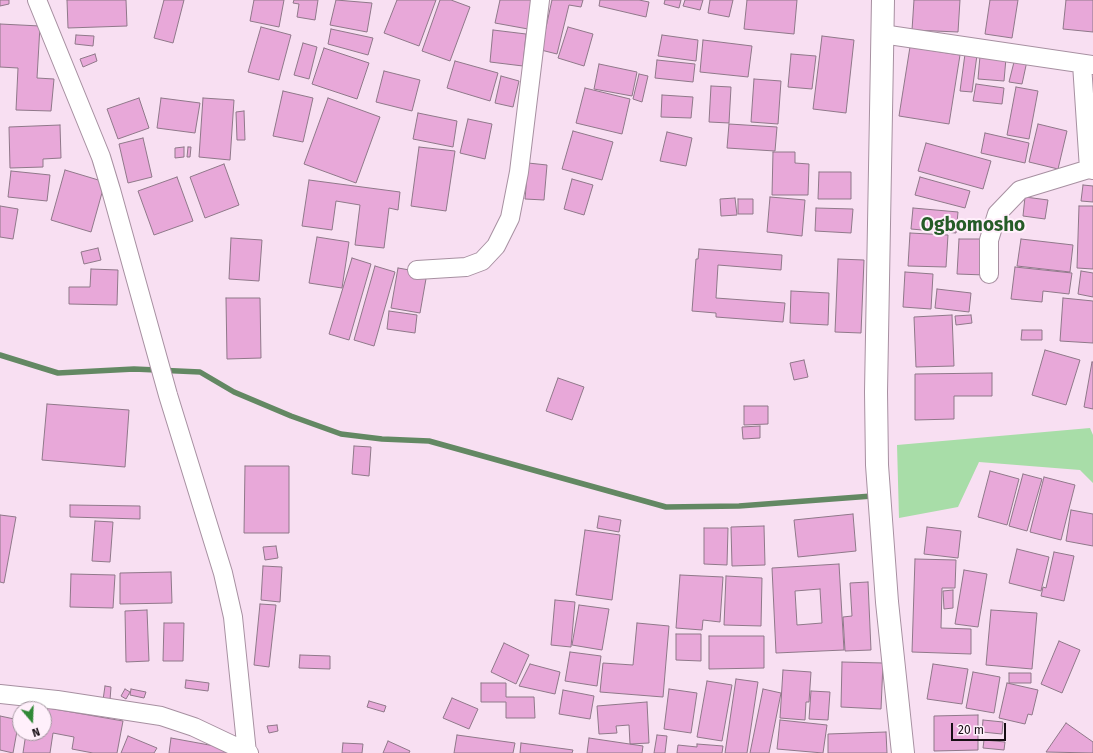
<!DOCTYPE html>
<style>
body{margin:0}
#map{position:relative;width:1093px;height:753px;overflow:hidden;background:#f8dff2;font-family:"Fira Sans",sans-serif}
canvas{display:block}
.north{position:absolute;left:12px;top:701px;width:40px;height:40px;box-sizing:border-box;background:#fff0fb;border:1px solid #a2969f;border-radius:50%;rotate:161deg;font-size:11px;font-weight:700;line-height:16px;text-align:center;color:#170f15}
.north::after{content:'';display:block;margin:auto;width:14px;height:18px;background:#308836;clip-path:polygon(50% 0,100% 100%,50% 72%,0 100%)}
.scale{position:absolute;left:951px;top:723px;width:55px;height:18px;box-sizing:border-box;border:2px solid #170f15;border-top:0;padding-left:5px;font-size:12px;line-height:14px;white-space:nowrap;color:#170f15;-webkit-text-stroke:3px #fff0fb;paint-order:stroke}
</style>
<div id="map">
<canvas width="1093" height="753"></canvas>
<div class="north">N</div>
<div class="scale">20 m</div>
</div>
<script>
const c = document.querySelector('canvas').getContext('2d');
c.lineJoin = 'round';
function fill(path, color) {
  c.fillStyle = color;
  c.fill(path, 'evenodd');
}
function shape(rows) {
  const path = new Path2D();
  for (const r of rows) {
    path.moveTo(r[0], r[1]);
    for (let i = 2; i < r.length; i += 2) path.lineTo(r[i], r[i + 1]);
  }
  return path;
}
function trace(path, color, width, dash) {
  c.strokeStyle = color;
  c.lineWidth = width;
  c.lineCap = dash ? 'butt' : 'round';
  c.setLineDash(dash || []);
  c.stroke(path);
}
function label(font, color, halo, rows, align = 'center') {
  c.font = font + ' "Fira Sans",sans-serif';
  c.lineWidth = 4;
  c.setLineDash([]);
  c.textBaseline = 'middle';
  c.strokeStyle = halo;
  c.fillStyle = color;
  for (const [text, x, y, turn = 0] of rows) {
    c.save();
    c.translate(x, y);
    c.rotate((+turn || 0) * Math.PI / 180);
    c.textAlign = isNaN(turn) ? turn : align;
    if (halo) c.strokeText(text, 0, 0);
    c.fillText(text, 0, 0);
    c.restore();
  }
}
fill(shape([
 [1090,428,1093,435,1093,483,1080,470,979,462,958,507,899,518,897,445]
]), '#a8dda8');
trace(shape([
 [0,355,58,373,134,369,200,372,234,392,291,416,341,434,382,439,429,441,666,507,739,506,872,496]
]), '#638863', 5.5);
const building = shape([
 [0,0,9,0,9,4,0,6,0,0],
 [67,0,126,0,127,26,68,28,67,0],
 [164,0,184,0,173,43,154,38,164,0],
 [254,0,284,0,279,27,250,21,254,0],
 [294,0,318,0,315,20,297,17,299,4,293,3,294,0],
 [336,0,372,3,367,32,330,25,336,0],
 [397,0,436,0,419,46,384,33,397,0],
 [440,0,451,0,470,7,450,61,422,51,440,0],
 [500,0,535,0,528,29,495,23,500,0],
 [552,0,583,0,581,7,569,5,557,54,541,50,552,0],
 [600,0,639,0,649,2,646,17,599,6,600,0],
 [665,0,681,0,679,8,664,4,665,0],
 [685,0,703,0,700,10,683,6,685,0],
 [710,0,733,0,729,17,708,13,710,0],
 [747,0,797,0,794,34,744,29,747,0],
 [914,0,960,0,958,32,912,30,914,0],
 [990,0,1018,0,1012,38,985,34,990,0],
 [1066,0,1093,0,1093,32,1063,29,1066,0],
 [0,24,40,26,37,78,54,79,51,111,16,110,18,68,0,67,0,24],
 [261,27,291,35,279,80,248,72,261,27],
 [568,27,593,34,584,66,558,58,568,27],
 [331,29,373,38,368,55,328,44,331,29],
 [493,30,526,34,523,66,490,62,493,30],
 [76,35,94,36,93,46,75,44,76,35],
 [662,35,698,40,696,61,658,56,662,35],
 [822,36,854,40,846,113,813,109,822,36],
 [703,40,752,46,748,77,700,72,703,40],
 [303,43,317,47,309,79,294,75,303,43],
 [910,47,960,55,949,124,899,116,910,47],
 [324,48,369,63,357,99,312,84,324,48],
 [95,54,97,61,83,67,80,59,95,54],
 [791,54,816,56,812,89,788,87,791,54],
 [965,54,977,55,972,92,960,91,965,54],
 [980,56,1006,58,1004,81,978,79,980,56],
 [1015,58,1027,61,1022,84,1009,82,1015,58],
 [657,60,695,64,693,82,655,78,657,60],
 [455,61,498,73,490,101,447,88,455,61],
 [599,64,637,72,632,96,594,89,599,64],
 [384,71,420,80,412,111,376,102,384,71],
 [639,74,648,76,642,102,633,99,639,74],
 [501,76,519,81,513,107,495,103,501,76],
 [754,79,781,81,778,124,751,122,754,79],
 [976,84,1004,88,1002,104,973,101,976,84],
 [711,86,731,87,729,123,709,122,711,86],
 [1016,87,1038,91,1029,139,1007,135,1016,87],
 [585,88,630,99,622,134,576,123,585,88],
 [283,91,313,98,303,142,273,136,283,91],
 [662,95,693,97,691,118,661,117,662,95],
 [139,98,149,128,118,139,107,109,139,98],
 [161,98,200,103,195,133,157,128,161,98],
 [203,98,234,100,230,160,199,157,203,98],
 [328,98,380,117,356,183,304,164,328,98],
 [244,111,245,140,237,140,236,112,244,111],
 [418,113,457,121,453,147,413,139,418,113],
 [468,119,492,124,485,159,460,153,468,119],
 [729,124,777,127,775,151,727,148,729,124],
 [1038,124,1067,131,1058,169,1029,162,1038,124],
 [60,125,61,158,43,159,43,167,10,168,9,127,60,125],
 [573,131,613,142,602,180,562,169,573,131],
 [667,132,692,138,686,166,660,161,667,132],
 [985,133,1029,143,1025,163,981,153,985,133],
 [143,138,152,177,128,183,119,144,143,138],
 [926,143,991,161,983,189,918,171,926,143],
 [184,147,184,157,175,158,175,148,184,147],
 [188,147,191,147,190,157,187,157,188,147],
 [419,147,455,151,446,211,411,206,419,147],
 [773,152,795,152,795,163,809,164,808,195,772,195,773,152],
 [528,163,547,165,544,200,525,199,528,163],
 [224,164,239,205,205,218,190,177,224,164],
 [65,170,105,182,91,232,51,220,65,170],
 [11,171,50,175,47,201,8,197,11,171],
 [819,172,851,172,851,199,818,199,819,172],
 [177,177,193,221,154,235,138,191,177,177],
 [920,177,970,191,965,208,915,195,920,177],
 [572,179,593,185,584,215,564,209,572,179],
 [309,180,400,192,398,210,389,208,384,248,355,245,360,205,336,201,332,230,302,226,309,180],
 [1083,185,1093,186,1093,202,1081,201,1083,185],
 [770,197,805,200,802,236,767,232,770,197],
 [1025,197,1048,200,1045,219,1023,216,1025,197],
 [735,198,737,215,721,216,720,199,735,198],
 [738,199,753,199,753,214,738,214,738,199],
 [0,206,18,209,13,239,0,237,0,206],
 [1079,206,1093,206,1093,269,1077,268,1079,206],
 [816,208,853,209,851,233,815,231,816,208],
 [913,208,958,212,956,233,911,229,913,208],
 [910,233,948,235,946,267,908,266,910,233],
 [317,237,349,242,342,288,309,283,317,237],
 [231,238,262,240,259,281,229,279,231,238],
 [959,239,986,239,985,275,957,274,959,239],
 [1021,239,1073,245,1070,272,1017,266,1021,239],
 [98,248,101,260,84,264,81,252,98,248],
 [699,249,782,255,781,270,718,265,716,298,785,303,783,322,716,317,716,313,692,311,696,259,698,259,699,249],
 [352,258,371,264,349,340,329,334,352,258],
 [838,259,864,260,861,333,835,332,838,259],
 [375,266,395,272,374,346,354,340,375,266],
 [1015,267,1072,273,1069,294,1043,291,1042,302,1011,299,1015,267],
 [398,268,427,273,420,313,391,308,398,268],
 [91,269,118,270,117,305,69,304,69,287,90,287,91,269],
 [1081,271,1093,273,1093,297,1078,294,1081,271],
 [905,272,933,274,931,309,903,307,905,272],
 [937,289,971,293,969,312,935,308,937,289],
 [791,291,829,293,828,325,790,323,791,291],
 [226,298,260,298,261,358,227,359,226,298],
 [1063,298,1093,301,1093,343,1060,341,1063,298],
 [389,311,417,315,415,333,387,329,389,311],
 [952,315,954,366,916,367,914,317,952,315],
 [971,315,972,323,956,325,955,316,971,315],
 [1022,330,1042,330,1042,340,1021,340,1022,330],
 [1045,350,1080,360,1066,405,1032,395,1045,350],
 [804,360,808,377,794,380,790,363,804,360],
 [1092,362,1093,362,1093,409,1084,407,1092,362],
 [992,373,992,396,954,396,954,419,915,420,915,374,992,373],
 [558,378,584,387,572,420,546,411,558,378],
 [47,404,129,410,125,467,42,460,47,404],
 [744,406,768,406,768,424,744,425,744,406],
 [760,426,760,438,743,439,742,427,760,426],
 [354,446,371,447,369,476,352,474,354,446],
 [245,466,289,466,289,533,244,533,245,466],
 [990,471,1019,479,1007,525,978,517,990,471],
 [1023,474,1042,479,1027,531,1009,526,1023,474],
 [1044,477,1075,485,1061,540,1030,532,1044,477],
 [70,505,140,506,140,519,70,517,70,505],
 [1071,510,1093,514,1093,546,1066,541,1071,510],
 [853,514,856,551,798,557,794,520,853,514],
 [0,515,16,517,4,583,0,582,0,515],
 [599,516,621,520,619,532,597,528,599,516],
 [95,521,113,522,110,562,92,561,95,521],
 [764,526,765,565,732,566,731,527,764,526],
 [927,527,961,531,958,558,924,554,927,527],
 [704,528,728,528,727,565,704,564,704,528],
 [585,530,620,535,612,600,576,595,585,530],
 [276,546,278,558,265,560,263,547,276,546],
 [1017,549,1049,557,1041,591,1009,583,1017,549],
 [1054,552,1074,556,1064,601,1041,596,1043,587,1046,588,1054,552],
 [915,559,956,560,955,588,942,588,941,628,971,629,971,654,912,652,915,559],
 [839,564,844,650,776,653,772,568,839,564],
 [820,589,822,623,797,625,795,591,820,589],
 [263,566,282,567,280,602,261,600,263,566],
 [964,570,987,574,978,627,955,624,964,570],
 [171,572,172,603,120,604,120,573,171,572],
 [71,574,115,575,113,608,70,607,71,574],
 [680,575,723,577,720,622,703,620,702,630,676,628,680,575],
 [726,576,762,578,761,626,724,625,726,576],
 [868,582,871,650,845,651,843,617,852,616,850,583,868,582],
 [953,590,953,608,944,609,943,591,953,590],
 [555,600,575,602,571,647,551,645,555,600],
 [260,604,276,605,269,667,254,665,260,604],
 [579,605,609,609,602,650,572,645,579,605],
 [147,610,149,661,126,662,125,611,147,610],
 [991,610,1037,613,1032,669,986,665,991,610],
 [164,623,184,623,183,661,163,661,164,623],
 [637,623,669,626,663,697,600,692,603,663,633,665,637,623],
 [676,634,701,634,701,661,676,660,676,634],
 [709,636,764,636,764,668,709,669,709,636],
 [1059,641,1080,650,1062,693,1041,684,1059,641],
 [504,643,529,655,516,684,491,672,504,643],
 [570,652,601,656,597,686,565,681,570,652],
 [300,655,330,656,330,669,299,668,300,655],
 [842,662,883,663,881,709,841,707,842,662],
 [530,664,560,672,555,694,519,686,530,664],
 [933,664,968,669,962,704,927,699,933,664],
 [783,670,811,672,809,702,806,702,805,720,780,718,783,670],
 [973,672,1000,677,994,713,966,708,973,672],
 [1009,673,1031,673,1031,683,1009,683,1009,673],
 [736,679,758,682,747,753,725,753,736,679],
 [186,680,209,683,208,691,185,688,186,680],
 [707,681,732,685,722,741,697,737,707,681],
 [481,683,506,683,506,697,534,697,535,718,506,718,506,702,481,702,481,683],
 [1007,683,1038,690,1032,715,1028,714,1025,724,999,718,1007,683],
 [105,686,111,687,110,700,103,700,105,686],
 [125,689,130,692,126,699,121,696,125,689],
 [131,689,146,692,144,698,130,695,131,689],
 [669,689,697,693,691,733,664,729,669,689],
 [763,689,781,693,769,753,750,753,763,689],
 [563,690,594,696,590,719,559,714,563,690],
 [811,691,830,692,828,720,809,719,811,691],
 [452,698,478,709,469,729,443,718,452,698],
 [369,701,386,706,384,712,367,707,369,701],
 [647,702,649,743,630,744,629,725,616,726,617,733,599,734,597,706,647,702],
 [31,705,123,721,117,753,93,753,72,749,74,737,53,733,50,753,23,753,26,733,44,733,44,709,30,709,31,705],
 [978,715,978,750,934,751,934,716,978,715],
 [0,716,19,720,13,753,0,750,0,716],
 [780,720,827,725,823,753,777,749,780,720],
 [983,720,1003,722,1002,734,982,732,983,720],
 [1066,723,1093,742,1093,753,1046,752,1066,723],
 [277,725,278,731,269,733,267,726,277,725],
 [886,732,887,753,828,753,828,734,886,732],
 [457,735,515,743,513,753,454,753,457,735],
 [657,735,667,736,665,753,654,753,657,735],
 [128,736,157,748,154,753,121,753,128,736],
 [171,738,231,749,230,753,169,753,171,738],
 [589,738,643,746,642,753,587,753,589,738],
 [984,740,1005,742,1004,750,983,748,984,740],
 [388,741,410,751,409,753,383,753,388,741],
 [343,743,363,744,362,753,342,753,343,743],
 [521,743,573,750,572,753,520,753,521,743],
 [697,744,723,746,722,753,677,753,678,745,697,747,697,744]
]);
fill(building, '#e8a8d9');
trace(building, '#8f7889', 1);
const minor = shape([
 [37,0,101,157,111,190,168,395,223,573,233,617,247,753],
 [882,34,1093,65],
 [1082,64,1089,169],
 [417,270,466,267,482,261,496,246,510,218,519,172,540,0],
 [989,274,989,240,997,214,1020,190,1089,169,1093,170],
 [0,694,57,700,161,716,194,727,249,753]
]);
const secondary = shape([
 [883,0,876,392,877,465,887,602,903,753]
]);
trace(minor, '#a790a1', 20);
trace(secondary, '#a790a1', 24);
trace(minor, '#fff', 18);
trace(secondary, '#fff', 22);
label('bold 19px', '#255b27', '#fff0fb', [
 ["Ogbomosho",973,226]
]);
</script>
